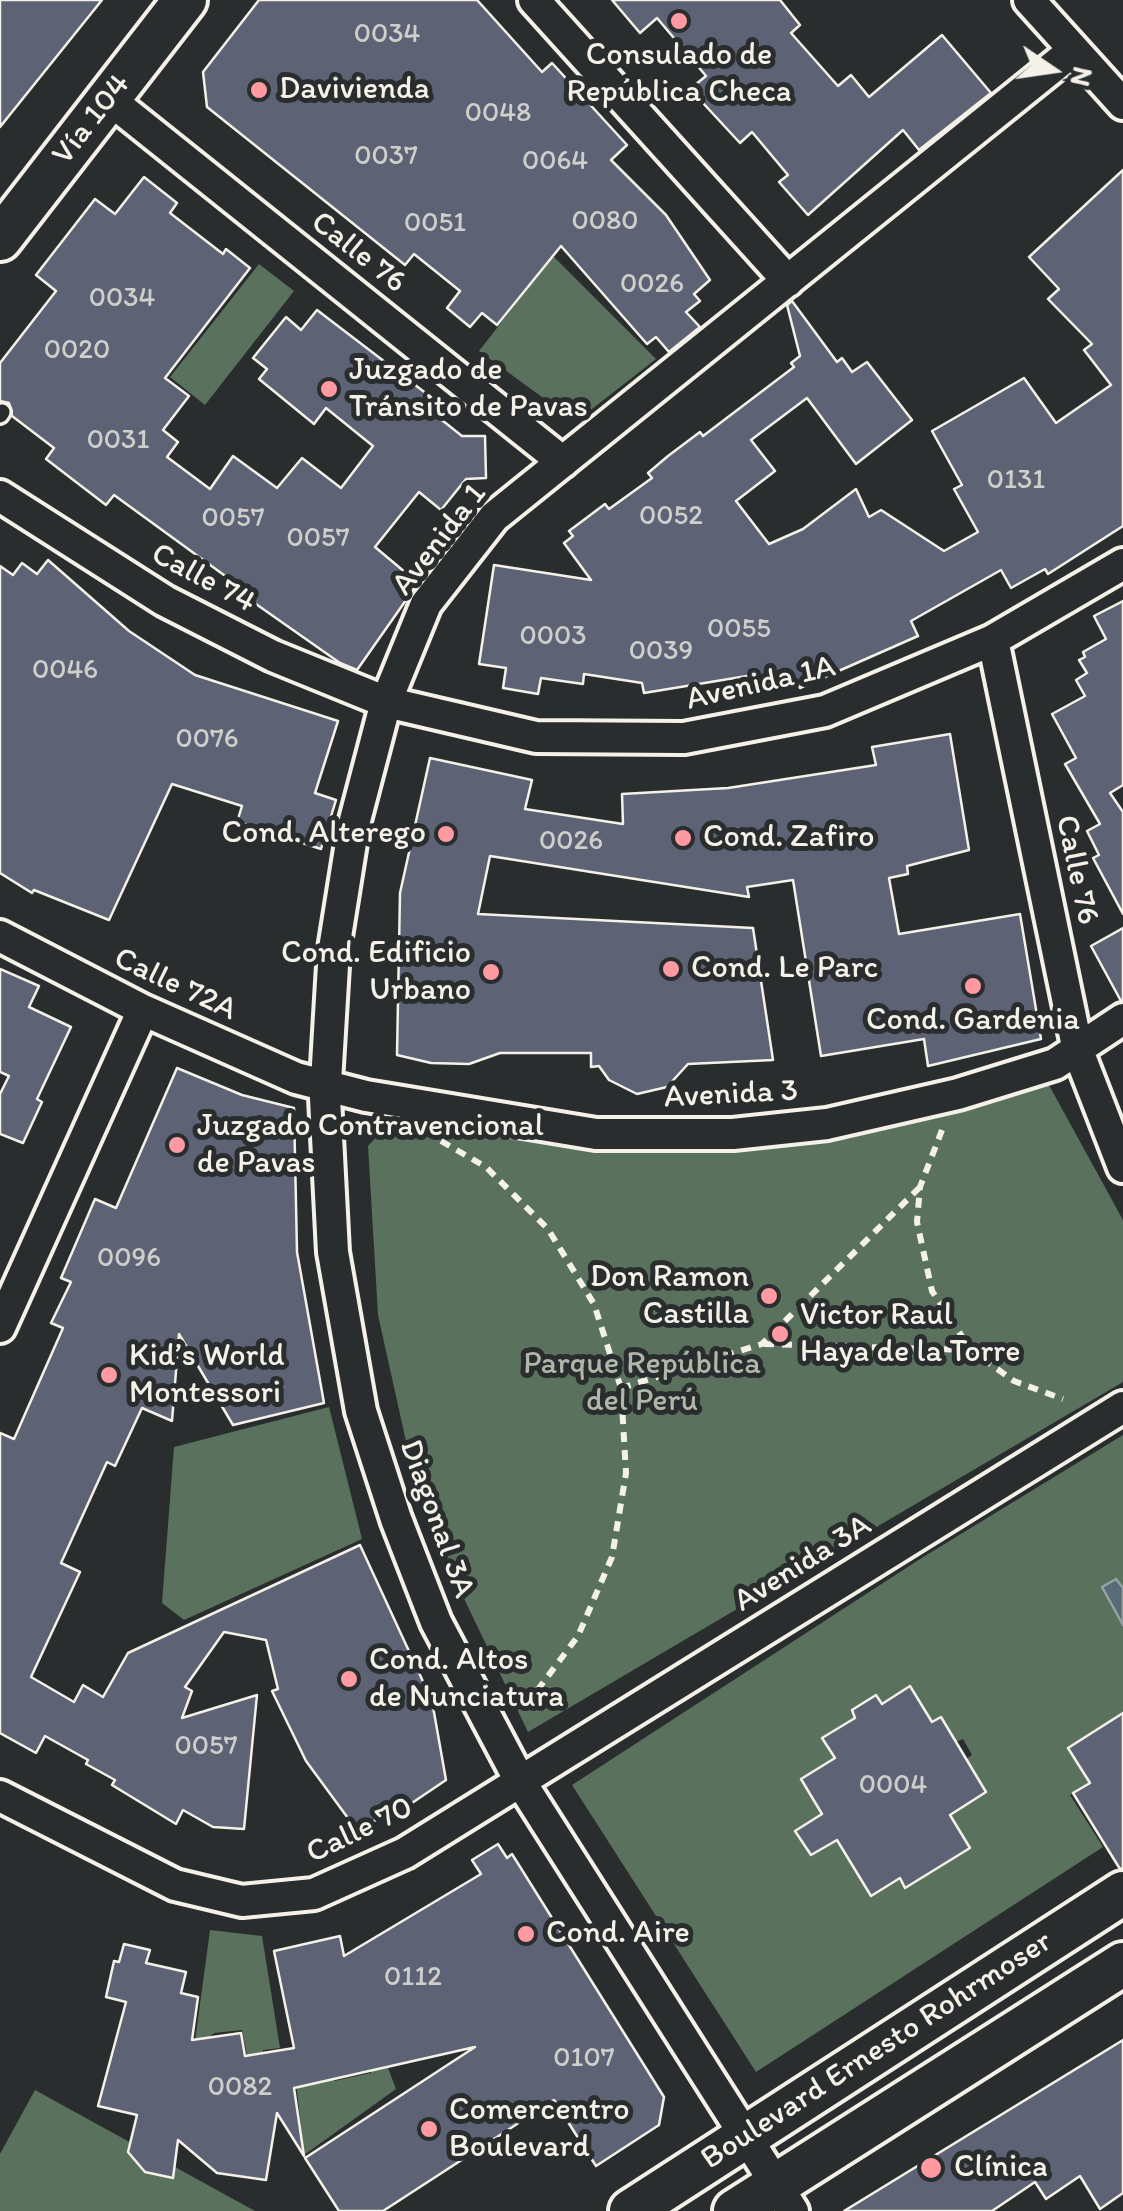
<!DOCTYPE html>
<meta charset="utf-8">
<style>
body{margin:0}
#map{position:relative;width:1123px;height:2211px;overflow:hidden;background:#2a2d2e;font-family:Itim,sans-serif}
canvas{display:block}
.north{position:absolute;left:1003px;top:20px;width:100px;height:100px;-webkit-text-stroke:8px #2a2d2e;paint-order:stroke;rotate:103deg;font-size:28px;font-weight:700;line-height:40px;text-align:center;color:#f4f1e8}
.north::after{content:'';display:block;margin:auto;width:35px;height:45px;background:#f4f1e8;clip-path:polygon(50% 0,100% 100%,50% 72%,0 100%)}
</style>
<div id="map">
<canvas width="1123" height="2211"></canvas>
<div class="north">N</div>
</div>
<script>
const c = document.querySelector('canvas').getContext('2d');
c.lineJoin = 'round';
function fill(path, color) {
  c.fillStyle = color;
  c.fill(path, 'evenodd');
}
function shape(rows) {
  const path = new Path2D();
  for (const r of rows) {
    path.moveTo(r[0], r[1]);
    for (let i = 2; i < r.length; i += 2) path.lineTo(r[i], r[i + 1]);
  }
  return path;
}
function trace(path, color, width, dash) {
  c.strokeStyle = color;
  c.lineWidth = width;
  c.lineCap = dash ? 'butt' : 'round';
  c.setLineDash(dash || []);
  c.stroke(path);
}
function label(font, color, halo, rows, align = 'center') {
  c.font = font + ' Itim,sans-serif';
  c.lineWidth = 10;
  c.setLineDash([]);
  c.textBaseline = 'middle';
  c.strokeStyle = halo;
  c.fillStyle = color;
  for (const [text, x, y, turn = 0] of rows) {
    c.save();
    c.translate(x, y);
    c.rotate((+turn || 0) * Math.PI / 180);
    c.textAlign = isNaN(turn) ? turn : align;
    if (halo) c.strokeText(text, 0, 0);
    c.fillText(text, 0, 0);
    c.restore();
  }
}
fill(shape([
 [553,256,656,359,583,416,572,419,479,351],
 [259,264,294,291,205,405,170,377],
 [1044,1076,1123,1220,1123,1382,528,1732,421,1509,378,1315,368,1146,394,1118,504,1138,739,1142],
 [329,1407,362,1539,184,1620,162,1603,174,1447],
 [1123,1435,1123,1713,1068,1748,1090,1783,1070,1795,1103,1847,756,2072,572,1785,920,1559],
 [910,1687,932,1722,941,1717,956,1742,963,1739,972,1755,966,1759,986,1792,950,1815,970,1848,906,1888,900,1878,871,1895,837,1840,811,1855,796,1831,822,1814,801,1779,835,1758,823,1738,855,1718,852,1710,875,1695,882,1704],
 [210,1930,262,1936,280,2048,263,2050,263,2058,248,2060,242,2030,214,2033,194,2049],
 [350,1968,396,2089,304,2155,294,2063,328,2056,334,2081,371,2073],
 [35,2090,255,2211,0,2211,0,2154]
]), '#59715d');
const water = shape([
 [1116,1579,1123,1588,1123,1625,1102,1587,1116,1579]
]);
fill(water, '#576c78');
trace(water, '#96a1a5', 2.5);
const building = shape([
 [0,0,102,0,0,127,0,0],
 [259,0,477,0,542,72,552,63,627,145,611,160,666,215,710,280,694,294,700,301,686,312,700,327,669,352,656,337,647,344,561,246,497,325,482,313,470,327,447,308,460,291,414,254,405,265,207,107,203,72,259,0],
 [612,0,780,0,800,25,791,33,838,86,851,75,869,97,942,35,991,93,919,150,903,130,808,215,779,182,788,175,752,132,740,143,690,89,706,76,657,18,640,33,612,0],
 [1123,170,1123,526,1048,574,1045,569,1011,588,1001,570,911,621,918,636,800,688,798,684,752,694,747,676,644,693,642,683,584,674,583,684,541,678,538,694,503,688,506,668,479,664,494,565,591,580,564,543,573,536,569,531,605,504,609,509,652,478,648,473,668,456,700,432,703,436,794,367,791,363,800,356,787,305,792,301,837,362,842,358,852,372,867,362,912,420,856,464,807,398,751,440,775,471,736,501,769,544,803,529,856,489,869,517,881,510,944,551,978,532,954,489,962,485,932,431,1024,378,1056,423,1111,385,1084,350,1092,344,1048,299,1059,289,1029,257,1123,170],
 [144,177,177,203,170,213,223,254,226,249,250,268,165,378,189,396,163,430,178,442,167,457,210,489,233,456,277,488,302,458,341,488,373,446,326,408,314,424,259,379,267,369,253,358,286,317,301,330,317,310,440,404,433,413,462,436,485,436,486,478,466,479,441,510,419,492,375,547,418,583,357,670,340,663,236,590,239,586,114,495,106,505,46,459,54,448,12,416,9,403,0,401,0,363,56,291,36,275,95,199,115,214,144,177],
 [48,560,129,631,195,675,338,721,315,793,336,800,321,849,237,822,242,806,172,784,109,920,34,890,32,893,0,873,0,566,13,575,22,563,37,574,48,560],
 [1123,601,1123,785,1110,793,1123,812,1123,914,1093,858,1099,855,1087,831,1100,824,1065,764,1076,758,1052,714,1085,696,1076,680,1087,673,1079,660,1085,657,1083,652,1106,639,1094,616,1123,601],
 [950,734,969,850,907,866,908,874,889,878,899,934,1020,914,1041,1039,928,1066,924,1039,821,1056,793,880,747,887,749,897,490,856,478,914,753,928,773,1060,688,1064,667,1087,637,1094,609,1080,599,1066,591,1067,591,1053,500,1053,469,1064,431,1063,397,1055,400,893,430,758,532,780,525,809,623,824,622,794,728,788,876,765,872,747,950,734],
 [1123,928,1123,1000,1121,1001,1091,946,1123,928],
 [0,969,39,986,29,1007,71,1027,37,1099,42,1102,23,1143,0,1134,0,1094,9,1076,0,1072,0,969],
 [177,1068,242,1095,294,1108,297,1252,324,1403,233,1425,179,1334,172,1421,142,1408,115,1466,107,1462,61,1563,80,1572,31,1677,74,1702,83,1685,103,1697,128,1653,360,1545,432,1701,446,1780,409,1805,356,1829,306,1761,272,1691,278,1689,266,1640,224,1632,185,1687,192,1691,182,1718,257,1695,244,1829,213,1827,183,1810,176,1824,112,1785,115,1780,86,1764,88,1760,45,1736,36,1753,0,1733,0,1433,14,1439,63,1328,51,1323,71,1282,61,1278,95,1199,116,1208,177,1068],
 [910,1686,932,1722,941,1717,986,1792,950,1815,970,1848,905,1888,900,1878,871,1896,837,1840,811,1855,795,1831,822,1814,801,1779,835,1758,822,1738,855,1718,852,1710,876,1695,882,1704,910,1686],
 [1123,1713,1123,1868,1120,1869,1073,1793,1090,1783,1068,1748,1123,1713],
 [498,1844,507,1858,512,1854,664,2097,659,2125,596,2166,554,2100,383,2211,339,2211,305,2158,475,2047,294,2088,304,2156,277,2113,266,2180,217,2173,178,2140,173,2178,145,2172,128,2152,137,2115,98,2106,126,2002,106,1997,114,1961,119,1962,124,1944,150,1950,146,1963,186,1972,181,1993,198,1997,192,2040,241,2033,245,2056,294,2048,274,1951,340,1936,344,1956,481,1874,472,1860,498,1844],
 [1123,2040,1123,2193,1100,2209,1080,2176,1046,2199,1035,2182,992,2211,844,2211,1123,2040]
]);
fill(building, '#5d6375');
trace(building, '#f4f1e8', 2.5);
const service = shape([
 [0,415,2,412]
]);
const minor = shape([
 [534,0,788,281],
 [1029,0,1123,104],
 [109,99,563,462],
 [0,496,165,601,273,656,386,702,536,737,684,738,825,711,993,640,1123,564],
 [993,640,1078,1051,1123,1167],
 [0,936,143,1010,296,1078,366,1096,596,1134,733,1134,827,1124,958,1094,1055,1064,1123,1019],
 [0,1327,143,1010],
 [0,1796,175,1885,242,1901,314,1894,405,1853,1123,1407],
 [793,2211,520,1781,436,1622,396,1519,361,1411,333,1252,325,1098,334,949,354,824,386,702,426,604,494,517,1074,50]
]);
const secondary = shape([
 [0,239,185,0],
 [631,2211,1123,1893],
 [735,2211,1123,1964]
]);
trace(service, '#f4f1e8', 22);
trace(minor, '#f4f1e8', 38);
trace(secondary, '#f4f1e8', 50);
trace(shape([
 [942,1130,920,1187,917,1222,932,1291,971,1350,1014,1381,1063,1399],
 [441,1141,486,1167,548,1229,594,1304,621,1388,626,1473,612,1557,578,1636,527,1704],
 [764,1344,971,1350],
 [621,1388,762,1344,920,1187]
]), '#f4f1e8', 6, [10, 8]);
trace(service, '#2a2d2e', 15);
trace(minor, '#2a2d2e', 30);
trace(secondary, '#2a2d2e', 42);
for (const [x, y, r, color] of [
 [679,21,10,"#ff9aa2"],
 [259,90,10,"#ff9aa2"],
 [329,389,10,"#ff9aa2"],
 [446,834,10,"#ff9aa2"],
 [683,838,10,"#ff9aa2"],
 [671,969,10,"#ff9aa2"],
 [491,972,10,"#ff9aa2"],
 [973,986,10,"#ff9aa2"],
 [177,1145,10,"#ff9aa2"],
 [769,1296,10,"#ff9aa2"],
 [780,1334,10,"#ff9aa2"],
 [109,1375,10,"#ff9aa2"],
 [349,1679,10,"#ff9aa2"],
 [526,1934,10,"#ff9aa2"],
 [429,2129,10,"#ff9aa2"],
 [931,2168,12,"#ff9aa2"]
]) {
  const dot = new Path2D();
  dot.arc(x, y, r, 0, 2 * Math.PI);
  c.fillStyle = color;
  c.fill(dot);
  trace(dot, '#2a2d2e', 4);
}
label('28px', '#cececb', null, [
 ["0034",387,35],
 ["0048",498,114],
 ["0037",386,157],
 ["0064",555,162],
 ["0080",605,222],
 ["0051",435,224],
 ["0026",652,285],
 ["0034",122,299],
 ["0020",77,351],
 ["0031",118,441],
 ["0131",1016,481],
 ["0052",671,517],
 ["0057",233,519],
 ["0057",318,539],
 ["0055",739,630],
 ["0003",553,637],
 ["0039",661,652],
 ["0046",65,671],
 ["0076",207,740],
 ["0026",571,842],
 ["0096",129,1259],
 ["0057",206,1747],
 ["0004",893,1786],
 ["0112",413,1978],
 ["0107",584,2059],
 ["0082",240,2088]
]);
label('32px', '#f4f1e8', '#2a2d2e', [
 ["Consulado de",679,56,"center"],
 ["República Checa",679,93,"center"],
 ["Davivienda",279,90],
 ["Juzgado de",349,371],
 ["Tránsito de Pavas",349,408],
 ["Cond. Alterego",426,834,"right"],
 ["Cond. Zafiro",703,838],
 ["Cond. Edificio",471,954,"right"],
 ["Urbano",471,991,"right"],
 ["Cond. Le Parc",691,969],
 ["Cond. Gardenia",973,1021,"center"],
 ["Juzgado Contravencional",197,1127],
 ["de Pavas",197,1164],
 ["Don Ramon",749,1278,"right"],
 ["Castilla",749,1315,"right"],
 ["Victor Raul",800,1316],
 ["Haya de la Torre",800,1353],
 ["Kid’s World",129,1357],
 ["Montessori",129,1394],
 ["Cond. Altos",369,1661],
 ["de Nunciatura",369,1698],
 ["Cond. Aire",546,1934],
 ["Comercentro",449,2111],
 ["Boulevard",449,2148],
 ["Clínica",954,2168]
], 'left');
label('32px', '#f4f1e8', '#2a2d2e', [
 ["Vía 104",92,120,-52],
 ["Calle 76",358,253,38],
 ["Avenida 1",440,540,-52],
 ["Calle 74",203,579,28],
 ["Avenida 1A",761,684,-13],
 ["Calle 76",1076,870,78],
 ["Calle 72A",175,985,25],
 ["Avenida 3",731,1095,-3],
 ["Diagonal 3A",436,1519,70],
 ["Avenida 3A",803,1564,-32],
 ["Calle 70",360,1831,-26],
 ["Boulevard Ernesto Rohrmoser",877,2051,-33]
]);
label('32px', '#aeb7a9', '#2a2d2e', [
 ["Parque República",642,1365],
 ["del Perú",642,1402]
]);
</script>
